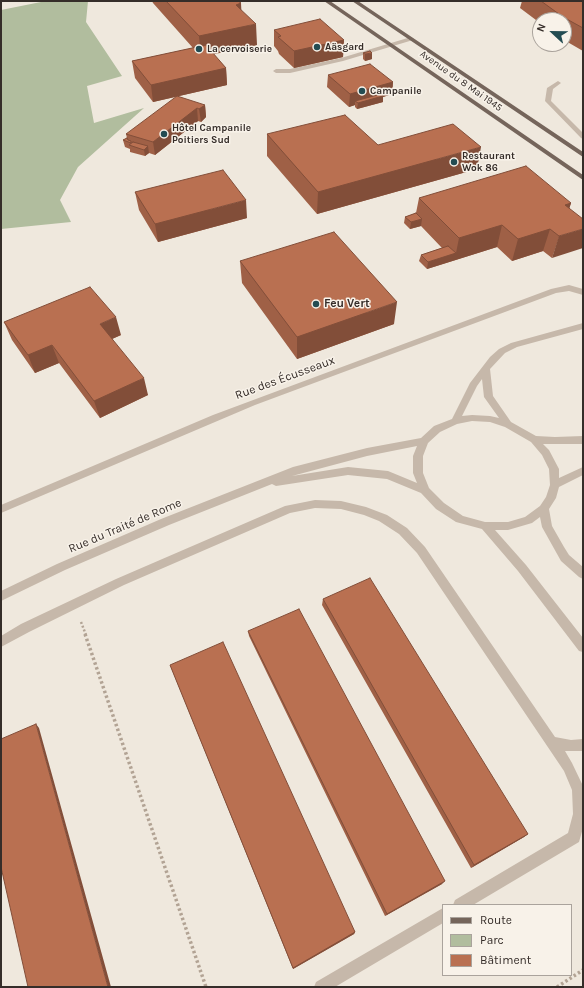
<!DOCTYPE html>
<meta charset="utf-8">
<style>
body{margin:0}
#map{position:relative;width:584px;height:988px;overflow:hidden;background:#efe8dd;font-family:Karla,sans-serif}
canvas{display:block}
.frame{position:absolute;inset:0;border:2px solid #352d29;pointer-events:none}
.legend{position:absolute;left:442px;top:904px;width:130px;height:72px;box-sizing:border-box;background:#f8f2e9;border:1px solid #aaa39c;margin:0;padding:5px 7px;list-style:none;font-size:12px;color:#352d29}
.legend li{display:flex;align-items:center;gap:8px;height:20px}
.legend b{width:20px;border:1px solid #aaa39c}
.north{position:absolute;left:532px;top:12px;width:40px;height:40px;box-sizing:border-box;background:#f8f2e9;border:1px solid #aaa39c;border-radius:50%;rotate:292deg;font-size:11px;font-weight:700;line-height:16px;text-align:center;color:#352d29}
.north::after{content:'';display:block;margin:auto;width:14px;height:18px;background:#234c52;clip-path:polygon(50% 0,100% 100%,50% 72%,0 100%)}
</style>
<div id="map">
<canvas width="584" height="988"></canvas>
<div class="frame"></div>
<ul class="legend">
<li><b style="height:5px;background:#75655b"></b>Route</li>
<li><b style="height:11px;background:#b1bd9e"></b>Parc</li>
<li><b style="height:11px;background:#b97051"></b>Bâtiment</li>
</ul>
<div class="north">N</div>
</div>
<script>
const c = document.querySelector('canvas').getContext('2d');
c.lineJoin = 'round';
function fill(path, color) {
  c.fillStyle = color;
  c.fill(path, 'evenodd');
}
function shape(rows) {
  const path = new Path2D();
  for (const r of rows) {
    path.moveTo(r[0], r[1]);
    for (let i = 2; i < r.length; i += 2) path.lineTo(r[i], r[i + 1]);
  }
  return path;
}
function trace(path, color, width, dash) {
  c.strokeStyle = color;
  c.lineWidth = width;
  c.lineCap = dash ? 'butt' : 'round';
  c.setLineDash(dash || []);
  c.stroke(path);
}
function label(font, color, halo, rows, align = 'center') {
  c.font = font + ' Karla,sans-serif';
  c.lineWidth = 3;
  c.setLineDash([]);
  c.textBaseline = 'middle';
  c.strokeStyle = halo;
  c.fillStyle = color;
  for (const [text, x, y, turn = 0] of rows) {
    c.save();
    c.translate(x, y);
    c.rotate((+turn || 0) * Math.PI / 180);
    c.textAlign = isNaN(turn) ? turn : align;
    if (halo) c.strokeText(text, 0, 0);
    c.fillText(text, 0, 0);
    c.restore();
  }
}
fill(shape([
 [46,1,88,1,86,22,122,76,87,86,94,123,144,108,78,167,60,200,71,222,1,229,1,10]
]), '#b1bd9e');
trace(shape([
 [81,622,86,635]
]), '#b2a394', 2.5, [2, 2]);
trace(shape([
 [85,634,206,987],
 [557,987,583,970]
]), '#b2a394', 3.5, [2.5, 2.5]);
fill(shape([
 [411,37,414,39,413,40,343,61,290,73,276,73,273,71,276,69,290,69,341,58,411,37],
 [558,81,561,83,553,89,551,101,583,133,583,139,581,138,545,101,547,88,558,81],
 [569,285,583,289,583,295,569,291,556,293,255,405,1,513,1,505,213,415,551,289,569,285],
 [583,323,583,329,517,347,505,353,490,369,493,396,511,422,536,436,555,437,583,436,583,444,543,444,549,450,559,469,559,478,583,467,583,475,559,487,556,498,549,509,552,526,564,547,569,555,583,567,583,579,579,577,561,561,542,527,540,517,532,523,508,530,495,530,526,565,583,638,583,652,579,651,518,571,482,529,456,522,436,509,421,493,387,479,348,475,276,486,272,484,169,525,65,570,1,601,1,591,57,564,161,519,293,467,367,448,421,438,434,426,452,419,470,383,490,357,499,349,511,343,583,323],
 [482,379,484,397,499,418,490,416,472,415,462,416,477,386,482,379],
 [472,421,490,422,505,427,531,442,542,455,549,469,550,485,546,497,540,506,525,517,508,522,485,522,463,516,444,503,429,488,423,473,423,456,428,443,440,432,457,424,472,421],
 [417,446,413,456,413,473,417,483,388,471,348,467,292,476,367,456,417,446],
 [315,500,341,501,366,507,387,515,407,528,425,547,555,737,571,740,583,739,583,751,565,751,572,763,583,786,583,828,579,842,473,905,453,905,455,900,568,833,573,814,572,790,564,771,417,553,399,534,379,521,364,515,341,509,315,508,290,513,124,585,29,632,1,647,1,636,21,624,116,579,285,506,315,500],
 [443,908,443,923,335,987,314,987,316,982,443,908]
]), '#c6b8aa');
fill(shape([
 [324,1,330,1,583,175,583,180,324,1],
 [352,1,358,1,583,152,583,157,352,1]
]), '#75655b');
fill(shape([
 [152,1,238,1,241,3,241,10,257,45,213,54,226,68,227,85,153,102,135,78,132,61,193,48,153,3],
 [522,1,583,1,583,51,564,40,564,20,540,20,540,23,520,8],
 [274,30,344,40,343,57,294,68,279,54,278,51,274,46],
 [363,53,372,59,365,61,363,59],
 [328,75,393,82,392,94,383,97,383,102,357,109,355,107,355,105,349,107,327,87],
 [205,105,206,117,201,122,198,121,155,155,149,153,145,156,130,152,130,149,125,147,123,140,127,138,126,134],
 [267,134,378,145,477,169,317,214,267,156],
 [135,192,247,218,158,242,139,210],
 [419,198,571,203,552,258,543,251,512,261,497,247,427,269,419,261,421,255,442,248,421,226,410,229,404,223,405,217,416,213],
 [240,261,394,324,297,359,242,283],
 [4,322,121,335,112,339,148,395,100,418,59,363,35,373,12,340],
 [323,599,528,834,524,837,471,868,322,605],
 [248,631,442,884,385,916,249,636],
 [170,665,355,932,354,934,293,969]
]), '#9f6046');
fill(shape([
 [241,3,242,23,236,5],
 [256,24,257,45,201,57,199,36],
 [344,40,343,57,294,68,294,51],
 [372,53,372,59,365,61,365,54],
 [226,68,227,85,153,102,151,85],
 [393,82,392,94,383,97,383,102,357,109,358,103,355,101,355,105,349,107,350,94],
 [205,105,206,117,201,122,199,109],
 [197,108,198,121,155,155,153,142],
 [148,146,149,153,145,156,144,150],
 [481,147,477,169,317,214,318,192],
 [246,200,247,218,158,242,155,224],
 [571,203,564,225,565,205],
 [422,219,421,226,410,229,411,222],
 [502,225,497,247,427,269,428,262,456,253,459,238],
 [550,229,543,251,512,261,518,239],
 [583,229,583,248,552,258,559,236],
 [397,302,394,324,297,359,297,337],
 [116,317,121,335,105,342,100,324],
 [52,345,59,363,35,373,28,355],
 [144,378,148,395,100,418,94,401],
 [36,724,39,728,111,987,108,987],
 [528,834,524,837,471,868,474,865],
 [445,881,442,884,385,916,387,914],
 [355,932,354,934,293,969,293,968]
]), '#824e39');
const building = shape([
 [166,1,238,1,241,3,236,5,256,24,199,36,166,1],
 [541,1,583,1,583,28,563,17,541,1],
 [320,19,344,40,294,51,278,37,281,36,274,30,320,19],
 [206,45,226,68,151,85,132,61,206,45],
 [370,51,372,53,365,54,363,53,370,51],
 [370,64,393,82,350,94,328,75,370,64],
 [381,94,383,96,358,103,355,101,381,94],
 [177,96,205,105,199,109,197,108,153,142,126,134,177,96],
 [345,115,378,145,453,124,481,147,318,192,267,134,345,115],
 [127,138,128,140,131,141,131,143,123,140,127,138],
 [133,142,148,146,144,150,129,145,133,142],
 [526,166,571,203,565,205,583,219,583,229,559,236,550,229,518,239,502,225,459,238,419,198,526,166],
 [223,170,246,200,155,224,135,192,223,170],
 [416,213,422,219,411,222,405,217,416,213],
 [334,232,397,302,297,337,240,261,334,232],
 [448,246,456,253,428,262,421,255,448,246],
 [90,287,116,317,100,324,144,378,94,401,52,345,28,355,4,322,90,287],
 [370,578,528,834,474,865,323,599,370,578],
 [299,609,445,881,387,914,248,631,299,609],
 [223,642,355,932,293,968,170,665,223,642],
 [36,724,108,987,28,987,1,867,1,739,36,724]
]);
fill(building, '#b97051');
trace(building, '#824e39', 1);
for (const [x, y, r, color] of [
 [317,47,4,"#234c52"],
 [199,49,4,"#234c52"],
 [362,91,4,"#234c52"],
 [164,134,4,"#234c52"],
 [454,162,4,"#234c52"],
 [316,304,4,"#234c52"]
]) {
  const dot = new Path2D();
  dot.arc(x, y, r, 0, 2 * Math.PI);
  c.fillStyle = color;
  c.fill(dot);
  trace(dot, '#f8f2e9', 1.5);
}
label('bold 10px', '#352d29', '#f8f2e9', [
 ["Aäsgard",325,47],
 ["La cervoiserie",207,49],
 ["Campanile",370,91],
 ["Hôtel Campanile",172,128],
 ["Poitiers Sud",172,140],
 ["Restaurant",462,156],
 ["Wok 86",462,168]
], 'left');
label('10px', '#352d29', '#f8f2e9', [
 ["Avenue du 8 Mai 1945",461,81,35]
]);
label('bold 12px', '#352d29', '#f8f2e9', [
 ["Feu Vert",324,304]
], 'left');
label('12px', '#352d29', '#f8f2e9', [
 ["Rue des Écusseaux",285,378,-20],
 ["Rue du Traité de Rome",125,526,-23]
]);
</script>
